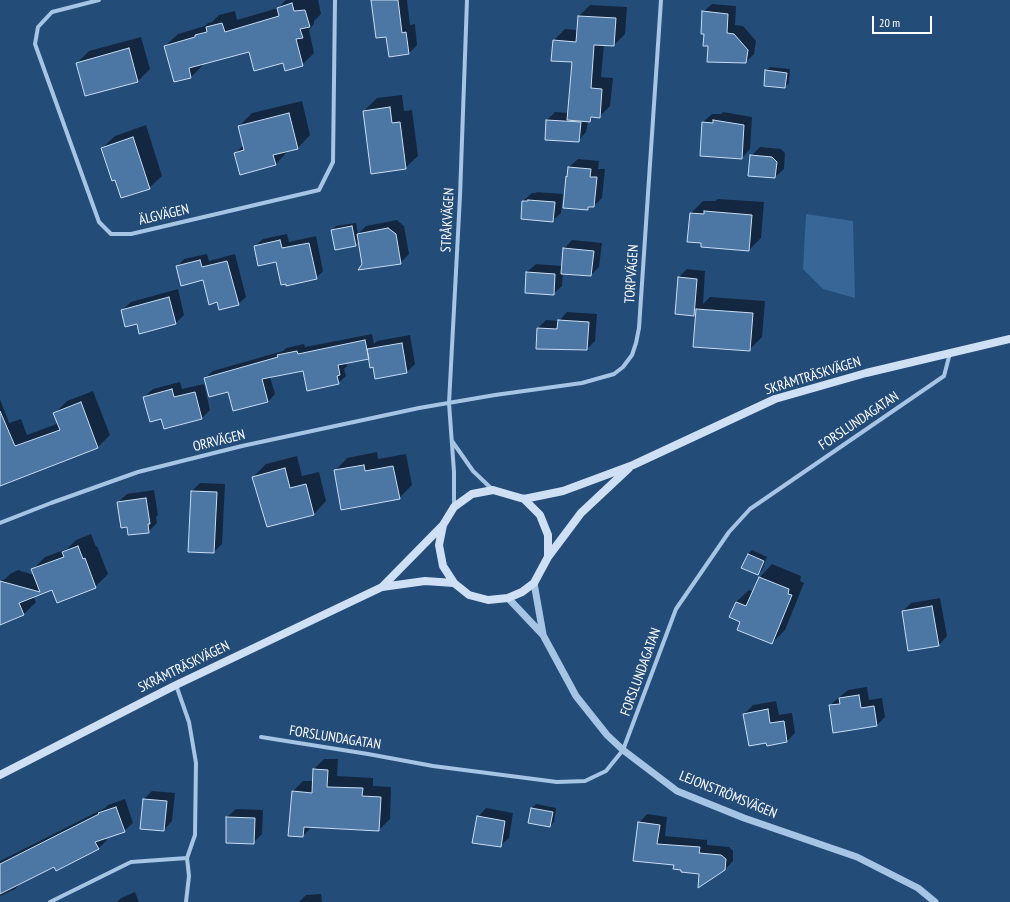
<!DOCTYPE html>
<meta charset="utf-8">
<style>
body{margin:0}
#map{position:relative;width:1010px;height:902px;overflow:hidden;background:#244c79;font-family:"PT Sans Narrow",sans-serif}
canvas{display:block}
.scale{position:absolute;left:872px;top:16px;width:60px;height:18px;box-sizing:border-box;border:2px solid #fff;border-top:0;padding-left:5px;font-size:12px;line-height:14px;white-space:nowrap;color:#fff;-webkit-text-stroke:3px #244c79;paint-order:stroke}
</style>
<div id="map">
<canvas width="1010" height="902"></canvas>
<div class="scale">20 m</div>
</div>
<script>
const c = document.querySelector('canvas').getContext('2d');
c.lineJoin = 'round';
function fill(path, color) {
  c.fillStyle = color;
  c.fill(path, 'evenodd');
}
function shape(rows) {
  const path = new Path2D();
  for (const r of rows) {
    path.moveTo(r[0], r[1]);
    for (let i = 2; i < r.length; i += 2) path.lineTo(r[i], r[i + 1]);
  }
  return path;
}
function trace(path, color, width, dash) {
  c.strokeStyle = color;
  c.lineWidth = width;
  c.lineCap = dash ? 'butt' : 'round';
  c.setLineDash(dash || []);
  c.stroke(path);
}
function label(font, color, halo, rows, align = 'center') {
  c.font = font + ' "PT Sans Narrow",sans-serif';
  c.lineWidth = 3;
  c.setLineDash([]);
  c.textBaseline = 'middle';
  c.strokeStyle = halo;
  c.fillStyle = color;
  for (const [text, x, y, turn = 0] of rows) {
    c.save();
    c.translate(x, y);
    c.rotate((+turn || 0) * Math.PI / 180);
    c.textAlign = isNaN(turn) ? turn : align;
    if (halo) c.strokeText(text, 0, 0);
    c.fillText(text, 0, 0);
    c.restore();
  }
}
fill(shape([
 [806,214,853,221,855,298,823,289,803,269]
]), '#376697');
fill(shape([
 [286,0,318,0,321,14,314,21,314,24,309,30,314,53,302,65,283,61,249,51,203,63,203,65,191,77,165,46,178,34,205,26,208,23,212,22,219,15,235,11,237,20,278,8],
 [372,0,407,0,410,25,415,24,417,45,409,53,387,35],
 [712,4,736,6,735,25,743,26,756,41,754,54,746,62,709,45,705,33,703,12],
 [590,5,627,7,625,34,614,45,604,44,601,77,613,78,610,106,599,117,594,116,590,121,588,121,586,132,578,141,547,120,555,112,569,113,573,61,554,40,565,29,578,30,579,16],
 [141,37,150,69,138,81,85,95,77,63,89,51],
 [770,67,790,69,789,83,785,87,766,71],
 [402,95,404,111,412,110,418,156,405,168,364,111,377,98],
 [302,101,310,135,298,148,288,151,276,164,235,153,244,145,239,126,252,113],
 [723,112,752,117,750,149,742,158,703,122,712,114,721,114],
 [146,125,162,176,149,188,115,178,102,148,115,136],
 [760,147,781,149,785,153,784,169,775,177,751,156],
 [578,159,599,161,598,169,605,169,602,198,594,206,591,206,588,209,567,177,568,175,569,167],
 [537,192,563,194,561,213,552,221,523,201,532,193,536,193],
 [718,199,764,202,761,238,749,250,702,242,691,213,703,201,715,201],
 [397,220,404,226,409,254,400,263,359,241,355,245,332,230,336,226,356,223,358,234,366,226],
 [287,234,289,242,316,236,323,271,316,278,255,246,263,239],
 [572,240,602,243,599,267,591,275,563,273,562,286,553,294,526,292,527,272,536,264,562,266,564,249],
 [207,254,209,261,235,254,246,297,238,304,217,301,204,279,177,267,184,259],
 [687,269,705,271,703,304,710,297,765,301,762,337,749,350,697,312,694,315,679,277],
 [178,289,184,315,176,323,140,333,137,323,122,310,131,302],
 [567,312,597,314,595,341,587,349,538,328,546,320,559,321],
 [372,334,374,344,377,341,410,335,415,364,407,372,370,356,346,362,347,366,344,369,346,376,338,383,304,370,270,377,275,394,268,402,229,390,205,378,213,371,283,351,286,348,304,344,305,347],
 [180,382,182,389,204,384,210,410,202,418,164,428,162,418,144,397,153,389],
 [93,391,110,435,98,447,0,485,0,399,9,423,21,419,27,435,59,423,55,413,67,401],
 [377,452,378,459,406,454,412,485,399,498,335,471,347,458],
 [297,456,302,476,319,472,326,501,314,514,253,477,266,464],
 [200,483,225,484,222,544,214,552,189,551,192,491],
 [154,490,158,515,156,517,157,523,148,532,128,526,118,502,127,494],
 [91,534,96,547,97,546,108,574,95,587,53,588,33,596,36,602,23,615,0,624,0,581,5,579,10,574,18,570,34,575,32,570,45,557,67,549,76,540],
 [752,550,767,557,762,570,758,574,743,567,748,554],
 [772,564,801,576,800,581,804,583,785,630,772,643,741,621,736,602,749,590,754,592,760,577],
 [940,598,947,636,939,645,909,649,903,611,911,603],
 [867,687,869,700,882,698,885,717,877,725,830,705,848,690],
 [776,701,779,715,792,713,795,733,787,741,744,714,753,705],
 [324,759,338,759,337,776,373,778,373,786,391,787,390,819,379,830,312,826,303,836,293,791,303,781,313,781,314,769],
 [152,791,175,793,172,821,164,830,144,799],
 [125,799,133,823,124,831,105,838,107,840,98,849,54,866,21,883,15,889,0,896,0,861,105,808,108,805],
 [536,804,556,808,554,822,550,826,532,808],
 [486,808,513,813,509,838,500,846,478,817],
 [236,809,263,810,262,834,254,842,227,817],
 [647,814,667,817,665,836,707,840,707,845,729,847,733,851,733,861,724,870,700,873,682,869,675,864,634,860,639,823],
 [135,892,139,902,117,902,121,898],
 [321,894,322,902,299,902,306,895]
]), '#0007');
const building = shape([
 [371,0,398,0,402,33,406,32,409,54,389,57,386,37,376,38,371,0],
 [292,3,294,11,305,10,310,27,300,29,303,38,296,39,303,66,285,71,283,63,254,71,249,52,189,68,191,78,174,82,164,46,195,37,195,35,207,32,206,27,222,23,225,32,279,16,277,8,292,3],
 [702,11,728,14,727,33,734,34,748,50,746,63,707,62,708,46,703,46,704,34,701,34,702,11],
 [578,16,616,18,614,46,594,45,591,88,602,89,600,118,591,117,590,122,567,120,572,62,551,61,553,40,576,42,578,16],
 [129,48,138,82,85,96,76,63,129,48],
 [765,70,787,73,785,88,764,86,765,70],
 [390,107,392,123,400,122,406,169,371,174,363,111,390,107],
 [289,113,298,149,273,155,276,165,240,175,234,153,244,150,238,126,289,113],
 [546,120,581,122,579,142,545,140,546,120],
 [713,120,744,125,742,159,700,156,702,122,713,123,713,120],
 [133,137,150,189,121,198,115,180,112,181,101,148,133,137],
 [750,155,772,157,777,162,775,178,748,176,750,155],
 [568,167,591,169,590,177,597,177,594,207,588,207,588,210,563,208,566,176,567,177,568,167],
 [528,200,555,202,553,222,521,219,522,201,528,201,528,200],
 [704,211,752,215,749,251,701,247,701,243,687,242,690,213,704,214,704,211],
 [352,226,356,246,335,250,331,230,352,226],
 [388,228,396,234,401,264,358,270,362,264,357,234,388,228],
 [280,240,282,248,309,243,317,279,286,286,286,284,281,285,276,262,258,266,254,246,280,240],
 [563,248,594,251,591,276,561,274,563,248],
 [200,260,202,267,227,261,239,305,219,310,217,302,209,305,203,280,181,286,176,266,200,260],
 [526,272,555,274,554,295,525,293,526,272],
 [678,277,697,279,694,316,675,314,678,277],
 [169,297,176,324,139,334,137,324,125,327,121,310,169,297],
 [696,309,753,313,750,351,693,347,696,309],
 [558,320,589,322,587,350,536,349,537,328,557,329,558,320],
 [365,340,369,359,338,365,340,375,337,376,339,384,307,391,303,371,262,379,268,402,233,411,228,392,209,397,204,378,278,357,277,355,297,351,298,354,365,340],
 [402,343,407,373,375,379,373,367,370,368,367,349,402,343],
 [172,389,174,397,195,392,202,419,164,429,161,419,150,422,143,397,172,389],
 [81,402,98,448,0,486,0,411,15,446,60,430,53,413,81,402],
 [364,465,365,471,393,466,400,499,341,510,334,470,364,465],
 [285,468,290,488,306,484,314,515,267,527,252,477,285,468],
 [191,491,217,492,214,553,188,552,191,491],
 [146,498,150,524,148,524,149,533,128,535,127,527,121,528,117,502,146,498],
 [78,546,83,559,85,558,96,588,57,603,52,590,19,603,24,615,0,625,0,581,40,592,31,569,64,557,62,552,78,546],
 [748,554,764,561,758,575,741,568,748,554],
 [759,577,789,589,788,594,792,595,772,644,737,630,740,622,729,617,736,602,746,606,759,577],
 [932,606,939,646,908,651,902,611,932,606],
 [859,695,861,708,874,706,877,726,833,733,829,705,840,704,839,698,859,695],
 [768,709,770,723,784,721,787,742,767,746,766,743,749,746,743,714,768,709],
 [313,769,328,770,327,787,363,788,362,796,381,797,379,831,304,827,303,837,288,836,292,791,312,793,313,769],
 [143,799,167,801,164,831,140,829,143,799],
 [116,807,125,832,95,842,99,849,56,871,54,867,0,894,0,864,99,814,98,813,116,807],
 [531,808,553,812,550,827,528,823,531,808],
 [477,816,505,821,501,847,472,843,477,816],
 [226,817,255,818,254,844,226,843,226,817],
 [638,822,660,825,657,844,700,847,699,853,721,855,726,859,725,870,698,888,699,874,681,872,681,870,673,869,674,865,633,861,638,822]
]);
fill(building, '#4c76a3');
trace(building, '#c8ddf3', 1);
trace(shape([
 [99,0,52,12,38,27,35,44,99,222,111,234,131,234,319,190,333,162,335,0],
 [452,441,473,471,493,490],
 [454,507,454,472,449,403,460,196,467,0],
 [0,523,51,503,138,472,242,446,419,408,495,395,582,383,614,374,623,367,632,355,636,343,639,328,661,0],
 [176,685,189,722,196,763,195,835,187,858,189,876,186,902],
 [261,737,368,754,433,766,557,782,585,781,606,771,623,750,676,609,729,532,750,509,944,376,950,353],
 [50,902,131,862,187,858]
]), '#a6c4e4', 4);
trace(shape([
 [534,583,543,634],
 [508,598,543,635,576,696,607,735,623,750,677,791,744,818,857,857,918,888,935,902]
]), '#a6c4e4', 7);
trace(shape([
 [524,499,540,515,548,535,548,557,534,583,522,592,508,598,488,600,469,595,454,583,443,566,439,545,443,525,454,507,472,494,493,490,524,499,563,491,633,465,775,399,866,373,1010,339],
 [548,557,581,513,629,468],
 [382,587,443,525],
 [0,775,176,685,382,587,425,581,454,583]
]), '#cfe0f4', 8);
label('14px', '#fff', '#244c79', [
 ["ÄLGVÄGEN",164,215,-13],
 ["STRÅKVÄGEN",448,220,-87],
 ["TORPVÄGEN",632,274,-86],
 ["SKRÅMTRÄSKVÄGEN",813,376,-17],
 ["FORSLUNDAGATAN",859,421,-34],
 ["ORRVÄGEN",219,441,-14],
 ["SKRÅMTRÄSKVÄGEN",184,667,-26],
 ["FORSLUNDAGATAN",641,672,-70],
 ["FORSLUNDAGATAN",335,738,9],
 ["LEJONSTRÖMSVÄGEN",728,795,22]
]);
</script>
